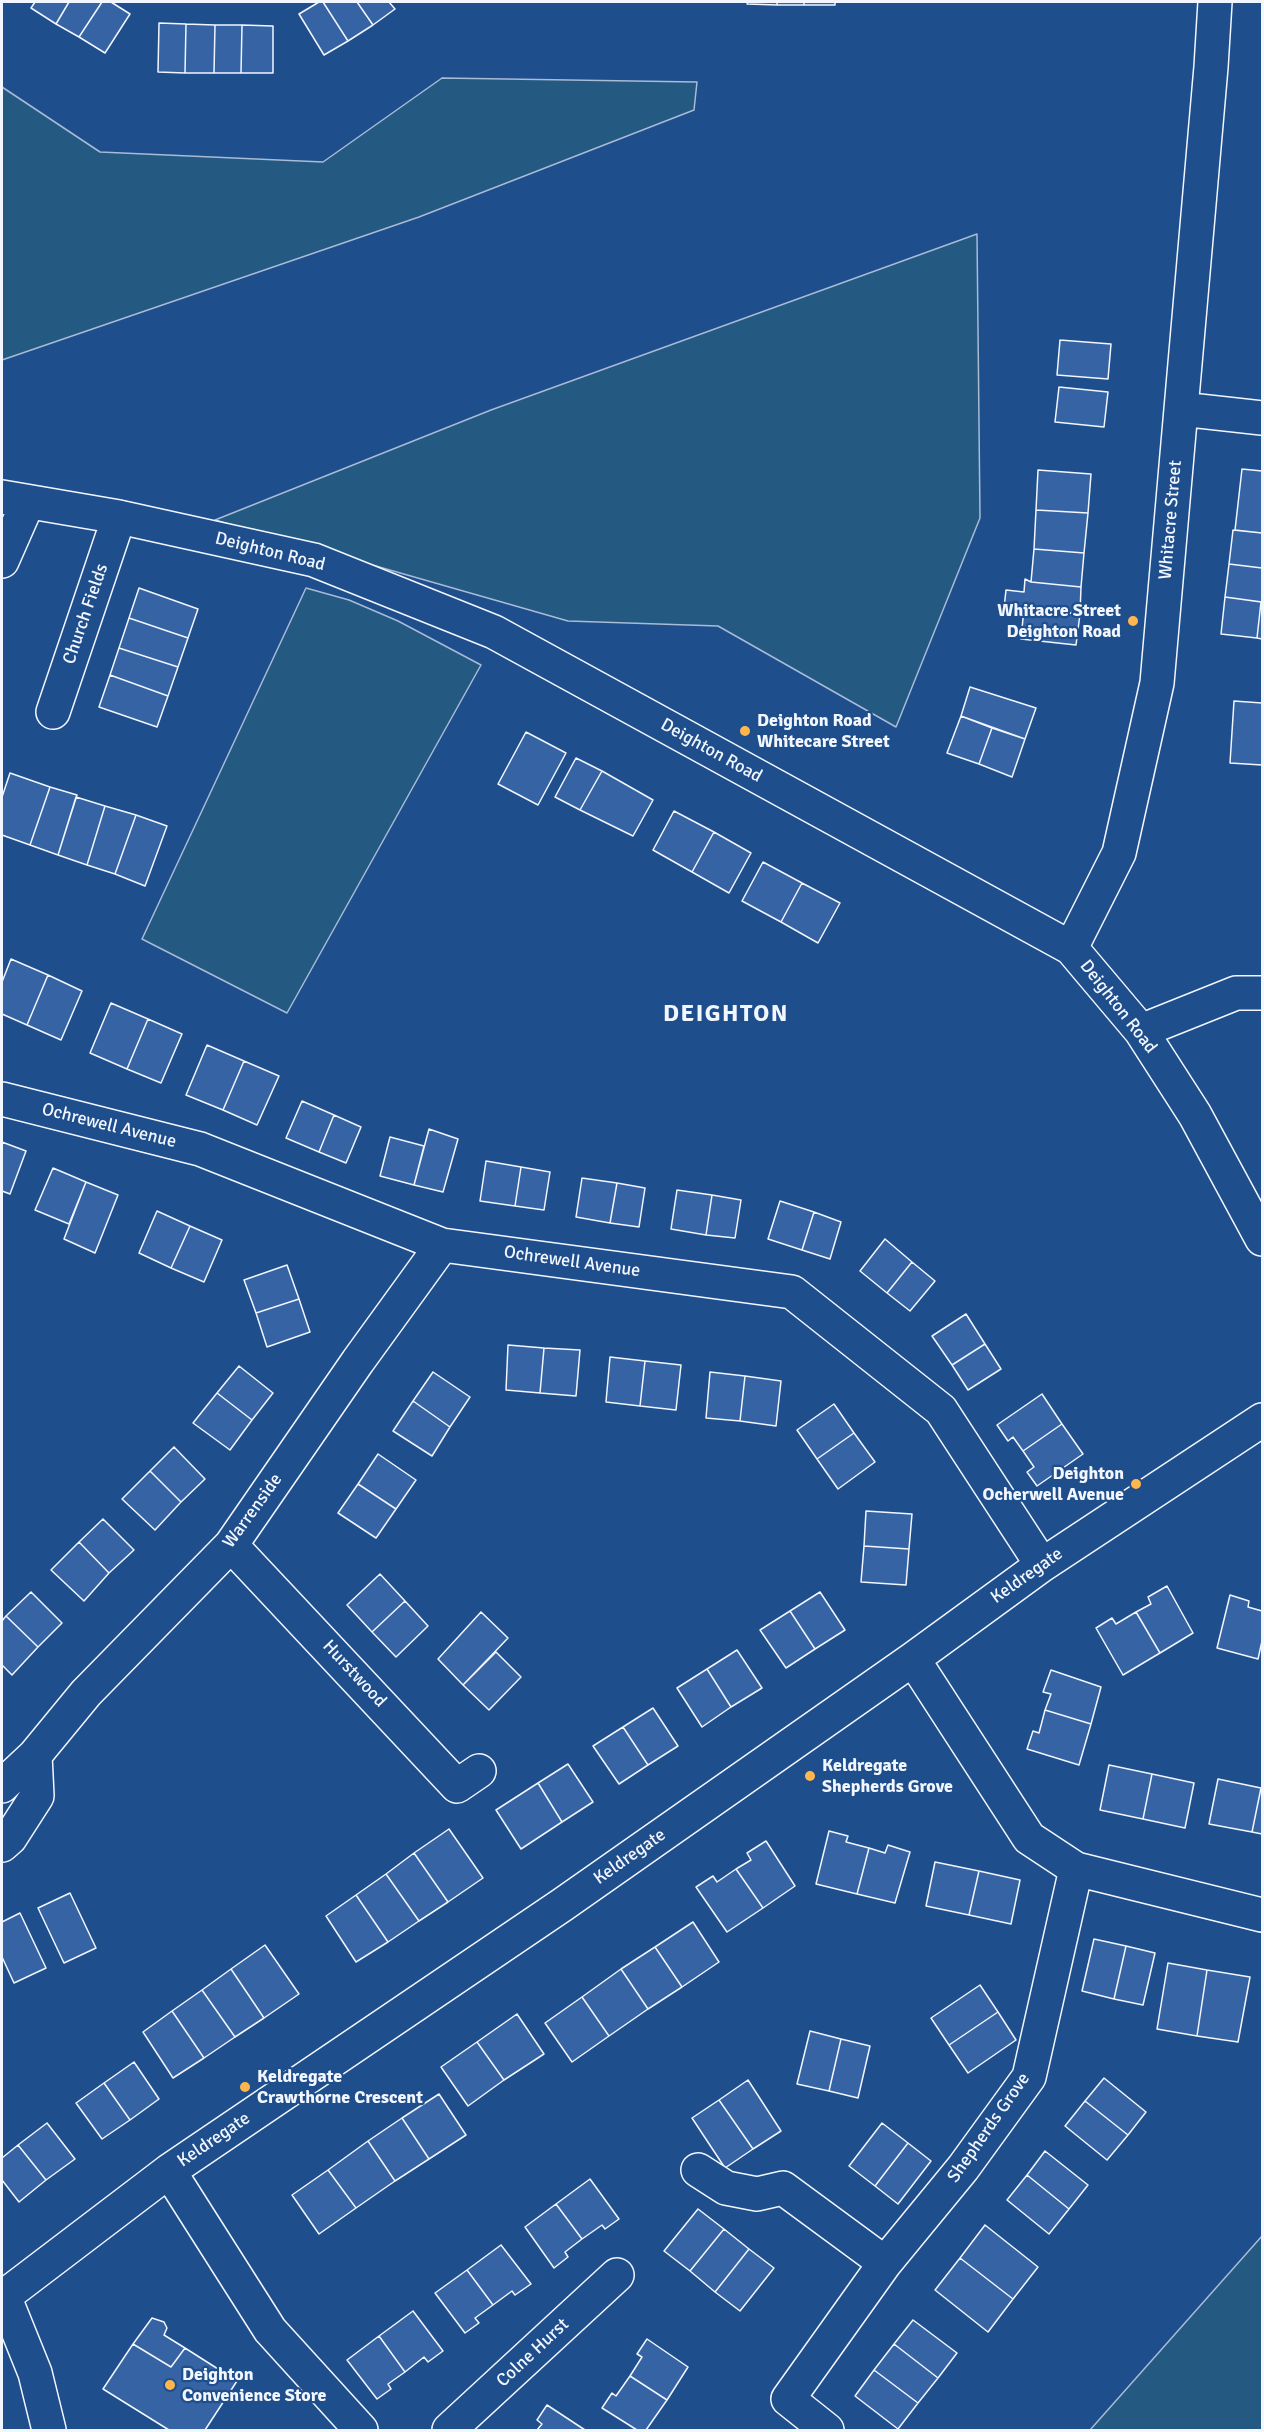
<!DOCTYPE html>
<style>
body{margin:0}
#map{position:relative;width:1264px;height:2432px;overflow:hidden;background:#1f4e8c;font-family:Signika,sans-serif}
canvas{display:block}
.frame{position:absolute;inset:0;border:3px solid #f2f6ff;pointer-events:none}
</style>
<div id="map">
<canvas width="1264" height="2432"></canvas>
<div class="frame"></div>
</div>
<script>
const c = document.querySelector('canvas').getContext('2d');
c.lineJoin = 'round';
function fill(path, color) {
  c.fillStyle = color;
  c.fill(path, 'evenodd');
}
function shape(rows) {
  const path = new Path2D();
  for (const r of rows) {
    path.moveTo(r[0], r[1]);
    for (let i = 2; i < r.length; i += 2) path.lineTo(r[i], r[i + 1]);
  }
  return path;
}
function trace(path, color, width, dash) {
  c.strokeStyle = color;
  c.lineWidth = width;
  c.lineCap = dash ? 'butt' : 'round';
  c.setLineDash(dash || []);
  c.stroke(path);
}
function label(font, color, halo, rows, align = 'center') {
  c.font = font + ' Signika,sans-serif';
  c.lineWidth = 4.5;
  c.setLineDash([]);
  c.textBaseline = 'middle';
  c.strokeStyle = halo;
  c.fillStyle = color;
  for (const [text, x, y, turn = 0] of rows) {
    c.save();
    c.translate(x, y);
    c.rotate((+turn || 0) * Math.PI / 180);
    c.textAlign = isNaN(turn) ? turn : align;
    if (halo) c.strokeText(text, 0, 0);
    c.fillText(text, 0, 0);
    c.restore();
  }
}
const green = shape([
 [442,78,697,82,694,110,419,217,2,360,2,87,100,152,323,162,442,78],
 [977,234,980,518,896,727,718,626,568,621,215,520,491,410,977,234],
 [306,588,349,600,398,621,481,665,287,1013,142,939,306,588],
 [1262,2236,1262,2430,1090,2430,1262,2236]
]);
fill(green, '#245a82');
trace(green, '#a8bbd7', 1.5);
const building = shape([
 [35,2,69,2,56,24,31,8,35,2],
 [69,2,102,2,79,37,56,24,69,2],
 [102,2,111,2,130,14,105,53,79,37,102,2],
 [319,2,323,2,348,41,324,55,299,14,319,2],
 [323,2,357,2,373,25,348,41,323,2],
 [357,2,389,2,395,9,373,25,357,2],
 [748,2,777,2,777,5,747,4,748,2],
 [777,2,804,2,804,5,777,5,777,2],
 [804,2,835,2,835,5,804,5,804,2],
 [159,23,186,24,185,73,158,72,159,23],
 [186,24,215,25,214,73,185,73,186,24],
 [215,25,242,25,241,73,214,73,215,25],
 [242,25,273,26,273,73,241,73,242,25],
 [1060,340,1111,344,1108,379,1057,375,1060,340],
 [1059,387,1108,392,1104,427,1055,422,1059,387],
 [1242,469,1262,471,1262,533,1235,530,1242,469],
 [1038,470,1091,474,1088,513,1036,510,1038,470],
 [1036,510,1088,513,1084,553,1034,549,1036,510],
 [1233,530,1262,533,1262,568,1229,564,1233,530],
 [1034,549,1084,553,1081,587,1031,582,1034,549],
 [1229,564,1262,568,1262,602,1225,597,1229,564],
 [1025,579,1031,582,1081,587,1080,614,1004,608,1006,590,1024,592,1025,579],
 [139,588,198,609,188,638,129,618,139,588],
 [1225,597,1261,602,1257,638,1221,634,1225,597],
 [1261,602,1262,602,1262,639,1257,638,1261,602],
 [1024,608,1080,614,1076,645,1021,639,1024,608],
 [129,618,188,638,178,667,119,648,129,618],
 [119,648,178,667,168,696,110,675,119,648],
 [110,675,168,696,157,727,99,707,110,675],
 [970,687,1036,708,1025,739,961,716,970,687],
 [1234,701,1262,703,1262,765,1230,763,1234,701],
 [961,716,992,728,979,764,947,753,961,716],
 [992,728,1025,739,1012,777,979,764,992,728],
 [526,732,566,753,538,805,498,784,526,732],
 [576,758,602,771,580,810,555,797,576,758],
 [602,771,653,800,633,836,580,810,602,771],
 [10,773,50,787,30,845,2,835,2,797,10,773],
 [50,787,77,795,58,855,30,845,50,787],
 [76,797,105,806,87,865,58,855,76,797],
 [105,806,136,815,115,874,87,865,105,806],
 [674,811,714,832,692,872,653,850,674,811],
 [136,815,167,826,145,886,115,874,136,815],
 [714,832,751,853,729,893,692,872,714,832],
 [763,862,802,883,781,922,742,901,763,862],
 [802,883,840,903,818,943,781,922,802,883],
 [11,959,48,975,27,1025,2,1014,2,982,11,959],
 [48,975,82,991,61,1040,27,1025,48,975],
 [111,1003,148,1019,127,1069,90,1053,111,1003],
 [148,1019,182,1034,161,1083,127,1069,148,1019],
 [207,1045,244,1061,223,1110,186,1095,207,1045],
 [244,1061,279,1076,257,1125,223,1110,244,1061],
 [302,1101,334,1115,319,1152,286,1138,302,1101],
 [334,1115,361,1127,346,1163,319,1152,334,1115],
 [429,1129,458,1139,443,1192,414,1185,429,1129],
 [390,1137,424,1146,414,1185,380,1176,390,1137],
 [2,1142,26,1151,10,1194,2,1191,2,1142],
 [486,1161,521,1167,515,1206,480,1201,486,1161],
 [521,1167,550,1172,544,1210,515,1206,521,1167],
 [53,1168,86,1182,69,1224,35,1210,53,1168],
 [582,1178,617,1183,610,1223,576,1217,582,1178],
 [86,1182,118,1195,95,1253,64,1239,86,1182],
 [617,1183,645,1188,639,1227,610,1223,617,1183],
 [677,1190,712,1195,706,1235,671,1229,677,1190],
 [712,1195,741,1200,735,1238,706,1235,712,1195],
 [780,1201,814,1212,802,1250,768,1239,780,1201],
 [157,1211,190,1226,171,1268,139,1253,157,1211],
 [814,1212,841,1222,830,1259,802,1250,814,1212],
 [190,1226,222,1240,204,1282,171,1268,190,1226],
 [885,1239,912,1262,887,1293,860,1271,885,1239],
 [912,1262,935,1281,910,1311,887,1293,912,1262],
 [287,1265,299,1299,256,1313,244,1280,287,1265],
 [299,1299,310,1332,267,1347,256,1313,299,1299],
 [966,1314,985,1344,952,1365,932,1336,966,1314],
 [985,1344,1001,1369,968,1390,952,1365,985,1344],
 [508,1345,544,1348,540,1393,506,1390,508,1345],
 [544,1348,580,1350,576,1396,540,1393,544,1348],
 [610,1357,645,1361,640,1406,606,1402,610,1357],
 [645,1361,681,1365,676,1410,640,1406,645,1361],
 [239,1366,273,1393,252,1420,217,1393,239,1366],
 [433,1372,470,1397,450,1427,413,1401,433,1372],
 [710,1372,745,1376,740,1421,706,1418,710,1372],
 [745,1376,781,1381,776,1426,740,1421,745,1376],
 [217,1393,252,1420,230,1450,193,1423,217,1393],
 [1042,1394,1062,1424,1023,1451,1013,1437,1008,1441,997,1425,1042,1394],
 [413,1401,450,1427,432,1456,393,1431,413,1401],
 [834,1404,854,1433,817,1459,797,1430,834,1404],
 [1062,1424,1083,1454,1037,1486,1027,1472,1034,1467,1023,1451,1062,1424],
 [854,1433,875,1462,838,1489,817,1459,854,1433],
 [174,1447,205,1479,181,1502,150,1471,174,1447],
 [378,1454,416,1480,396,1509,358,1484,378,1454],
 [150,1471,181,1502,155,1530,122,1499,150,1471],
 [358,1484,396,1509,376,1538,338,1513,358,1484],
 [866,1511,912,1514,909,1549,864,1546,866,1511],
 [103,1519,134,1550,109,1573,79,1542,103,1519],
 [79,1542,109,1573,84,1601,51,1570,79,1542],
 [864,1546,909,1549,906,1585,861,1582,864,1546],
 [380,1574,405,1601,372,1632,347,1605,380,1574],
 [1167,1586,1193,1633,1160,1653,1136,1612,1151,1604,1148,1597,1167,1586],
 [31,1592,62,1623,38,1647,6,1616,31,1592],
 [820,1592,845,1630,815,1649,790,1611,820,1592],
 [1230,1595,1249,1601,1248,1607,1262,1611,1262,1641,1258,1659,1217,1648,1230,1595],
 [405,1601,428,1626,396,1657,372,1632,405,1601],
 [790,1611,815,1649,786,1668,760,1630,790,1611],
 [481,1612,508,1638,463,1685,438,1659,481,1612],
 [1136,1612,1160,1653,1123,1675,1096,1628,1112,1618,1116,1624,1136,1612],
 [6,1616,38,1647,12,1675,2,1665,2,1621,6,1616],
 [737,1650,762,1688,731,1707,707,1669,737,1650],
 [496,1652,521,1677,489,1710,463,1685,496,1652],
 [707,1669,731,1707,702,1727,677,1688,707,1669],
 [1051,1670,1101,1687,1091,1724,1045,1710,1051,1694,1043,1692,1051,1670],
 [653,1708,678,1746,648,1765,623,1727,653,1708],
 [1045,1710,1091,1724,1079,1765,1027,1749,1033,1731,1039,1733,1045,1710],
 [623,1727,648,1765,619,1784,593,1746,623,1727],
 [568,1764,593,1802,562,1822,538,1783,568,1764],
 [1109,1765,1152,1774,1143,1819,1100,1810,1109,1765],
 [1152,1774,1194,1783,1185,1828,1143,1819,1152,1774],
 [1218,1779,1261,1788,1252,1832,1209,1824,1218,1779],
 [538,1783,562,1822,521,1849,496,1810,538,1783],
 [1261,1788,1262,1788,1262,1834,1252,1832,1261,1788],
 [449,1829,483,1878,448,1902,414,1853,449,1829],
 [829,1831,848,1836,846,1842,869,1848,857,1894,816,1884,829,1831],
 [766,1841,795,1886,763,1908,736,1869,751,1860,747,1853,766,1841],
 [888,1845,910,1852,895,1903,857,1894,869,1848,885,1853,888,1845],
 [414,1853,448,1902,419,1921,386,1874,414,1853],
 [935,1862,979,1871,969,1915,926,1906,935,1862],
 [736,1869,763,1908,727,1932,696,1887,713,1876,717,1882,736,1869],
 [979,1871,1020,1880,1011,1924,969,1915,979,1871],
 [386,1874,419,1921,388,1942,356,1895,386,1874],
 [70,1893,96,1948,64,1963,38,1908,70,1893],
 [356,1895,388,1942,356,1962,326,1916,356,1895],
 [20,1913,46,1968,14,1983,2,1957,2,1922,20,1913],
 [693,1922,719,1962,682,1987,655,1947,693,1922],
 [1094,1939,1126,1946,1114,1999,1082,1991,1094,1939],
 [265,1945,299,1994,264,2018,231,1969,265,1945],
 [1126,1946,1155,1953,1143,2005,1114,1999,1126,1946],
 [655,1947,682,1987,648,2009,621,1969,655,1947],
 [1168,1963,1207,1970,1197,2036,1157,2029,1168,1963],
 [231,1969,264,2018,235,2037,202,1990,231,1969],
 [621,1969,648,2009,609,2036,582,1997,621,1969],
 [1207,1970,1250,1977,1238,2042,1197,2036,1207,1970],
 [980,1985,998,2012,949,2045,931,2018,980,1985],
 [202,1990,235,2037,204,2058,172,2011,202,1990],
 [582,1997,609,2036,572,2062,545,2023,582,1997],
 [172,2011,204,2058,173,2078,143,2032,172,2011],
 [998,2012,1016,2040,968,2073,949,2045,998,2012],
 [517,2014,544,2054,504,2080,477,2042,517,2014],
 [810,2031,841,2039,829,2091,797,2084,810,2031],
 [841,2039,870,2046,858,2098,829,2091,841,2039],
 [477,2042,504,2080,468,2106,441,2067,477,2042],
 [134,2062,159,2099,130,2120,104,2083,134,2062],
 [1104,2078,1146,2112,1128,2135,1085,2101,1104,2078],
 [748,2080,781,2131,753,2149,719,2100,748,2080],
 [104,2083,130,2120,102,2139,76,2103,104,2083],
 [439,2094,466,2135,429,2159,402,2118,439,2094],
 [719,2100,753,2149,725,2168,692,2118,719,2100],
 [1085,2101,1128,2135,1107,2160,1065,2126,1085,2101],
 [402,2118,429,2159,395,2181,368,2141,402,2118],
 [47,2123,75,2159,46,2180,18,2145,47,2123],
 [882,2123,908,2143,875,2186,849,2166,882,2123],
 [368,2141,395,2181,356,2208,328,2170,368,2141],
 [908,2143,931,2161,898,2204,875,2186,908,2143],
 [18,2145,46,2180,19,2202,2,2180,2,2158,18,2145],
 [1045,2151,1088,2185,1069,2209,1027,2175,1045,2151],
 [328,2170,356,2208,319,2234,292,2195,328,2170],
 [1027,2175,1069,2209,1049,2234,1007,2200,1027,2175],
 [590,2179,619,2219,605,2229,602,2225,582,2239,556,2204,590,2179],
 [556,2204,582,2239,565,2252,568,2257,554,2268,525,2227,556,2204],
 [698,2209,724,2229,690,2271,664,2251,698,2209],
 [985,2225,1038,2267,1013,2299,960,2258,985,2225],
 [724,2229,749,2249,715,2292,690,2271,724,2229],
 [501,2245,531,2284,515,2295,512,2291,493,2305,467,2270,501,2245],
 [749,2249,774,2268,740,2311,715,2292,749,2249],
 [960,2258,1013,2299,988,2332,935,2290,960,2258],
 [467,2270,493,2305,475,2318,479,2323,465,2333,435,2293,467,2270],
 [413,2311,443,2351,428,2362,424,2357,405,2372,379,2336,413,2311],
 [152,2318,164,2322,167,2328,164,2335,185,2348,171,2367,133,2344,152,2318],
 [913,2320,957,2353,938,2378,894,2344,913,2320],
 [379,2336,405,2372,388,2384,391,2389,377,2399,347,2360,379,2336],
 [647,2339,688,2367,667,2400,630,2376,642,2357,637,2354,647,2339],
 [133,2344,171,2367,185,2348,237,2381,205,2430,169,2430,103,2389,133,2344],
 [894,2344,938,2378,918,2403,874,2370,894,2344],
 [874,2370,918,2403,898,2429,855,2396,874,2370],
 [630,2376,667,2400,646,2430,637,2430,602,2408,612,2393,616,2396,630,2376],
 [547,2405,585,2430,537,2430,542,2424,537,2420,547,2405]
]);
fill(building, '#3563a3');
trace(building, '#f2f6ff', 1.5);
const minor = shape([
 [1181,409,1262,418],
 [2,497,119,517,314,560,494,632,1071,948,1141,1031,1195,1115,1262,1239],
 [2,561,28,502],
 [53,712,119,517],
 [1071,948,1119,853,1157,683,1211,67,1215,2],
 [1141,1031,1236,993,1262,993],
 [2,1099,200,1149,442,1245,792,1292,941,1410,1042,1565],
 [231,1545,457,1786,479,1771],
 [2,1786,35,1755],
 [2,1845,10,1838,37,1796,35,1755,86,1693,231,1545,358,1361,442,1245],
 [1076,1869,1262,1915],
 [698,2170,726,2188,757,2194,783,2188,885,2263],
 [169,2171,270,2330,361,2430],
 [4,2296,35,2373,49,2430],
 [2,2298,169,2171,562,1905,913,1659,1042,1565,1262,1420],
 [449,2430,617,2275],
 [827,2430,788,2399,885,2263,963,2168,1029,2077,1076,1869,1029,1838,913,1659]
]);
trace(minor, '#f2f6ff', 36);
trace(minor, '#1f4e8c', 33);
for (const [x, y, r, color] of [
 [1133,621,6,"#ffb74d"],
 [745,731,6,"#ffb74d"],
 [1136,1484,6,"#ffb74d"],
 [810,1776,6,"#ffb74d"],
 [245,2087,6,"#ffb74d"],
 [170,2385,6,"#ffb74d"]
]) {
  const dot = new Path2D();
  dot.arc(x, y, r, 0, 2 * Math.PI);
  c.fillStyle = color;
  c.fill(dot);
  trace(dot, '#1f4e8c', 2);
}
label('18px', '#f2f6ff', '#1f4e8c', [
 ["Whitacre Street",1171,520,-85],
 ["Deighton Road",270,552,14],
 ["Church Fields",86,614,-71],
 ["Deighton Road",711,751,29],
 ["Deighton Road",1118,1007,52],
 ["Ochrewell Avenue",109,1126,14],
 ["Ochrewell Avenue",572,1262,8],
 ["Warrenside",253,1511,-54],
 ["Keldregate",1027,1576,-35],
 ["Hurstwood",354,1674,47],
 ["Keldregate",630,1857,-35],
 ["Shepherds Grove",989,2128,-55],
 ["Keldregate",214,2140,-34],
 ["Colne Hurst",533,2353,-43]
]);
label('bold 18px', '#f2f6ff', '#1f4e8c', [
 ["Whitacre Street",1121,611,"right"],
 ["Deighton Road",1121,632,"right"],
 ["Deighton Road",757,721],
 ["Whitecare Street",757,742],
 ["Deighton",1124,1474,"right"],
 ["Ocherwell Avenue",1124,1495,"right"],
 ["Keldregate",822,1766],
 ["Shepherds Grove",822,1787],
 ["Keldregate",257,2077],
 ["Crawthorne Crescent",257,2098],
 ["Deighton",182,2375],
 ["Convenience Store",182,2396]
], 'left');
c.letterSpacing = '1.5px';
label('bold 24px', '#f2f6ff', '#1f4e8c', [
 ["DEIGHTON",726,1015]
]);
c.letterSpacing = '0px';
</script>
